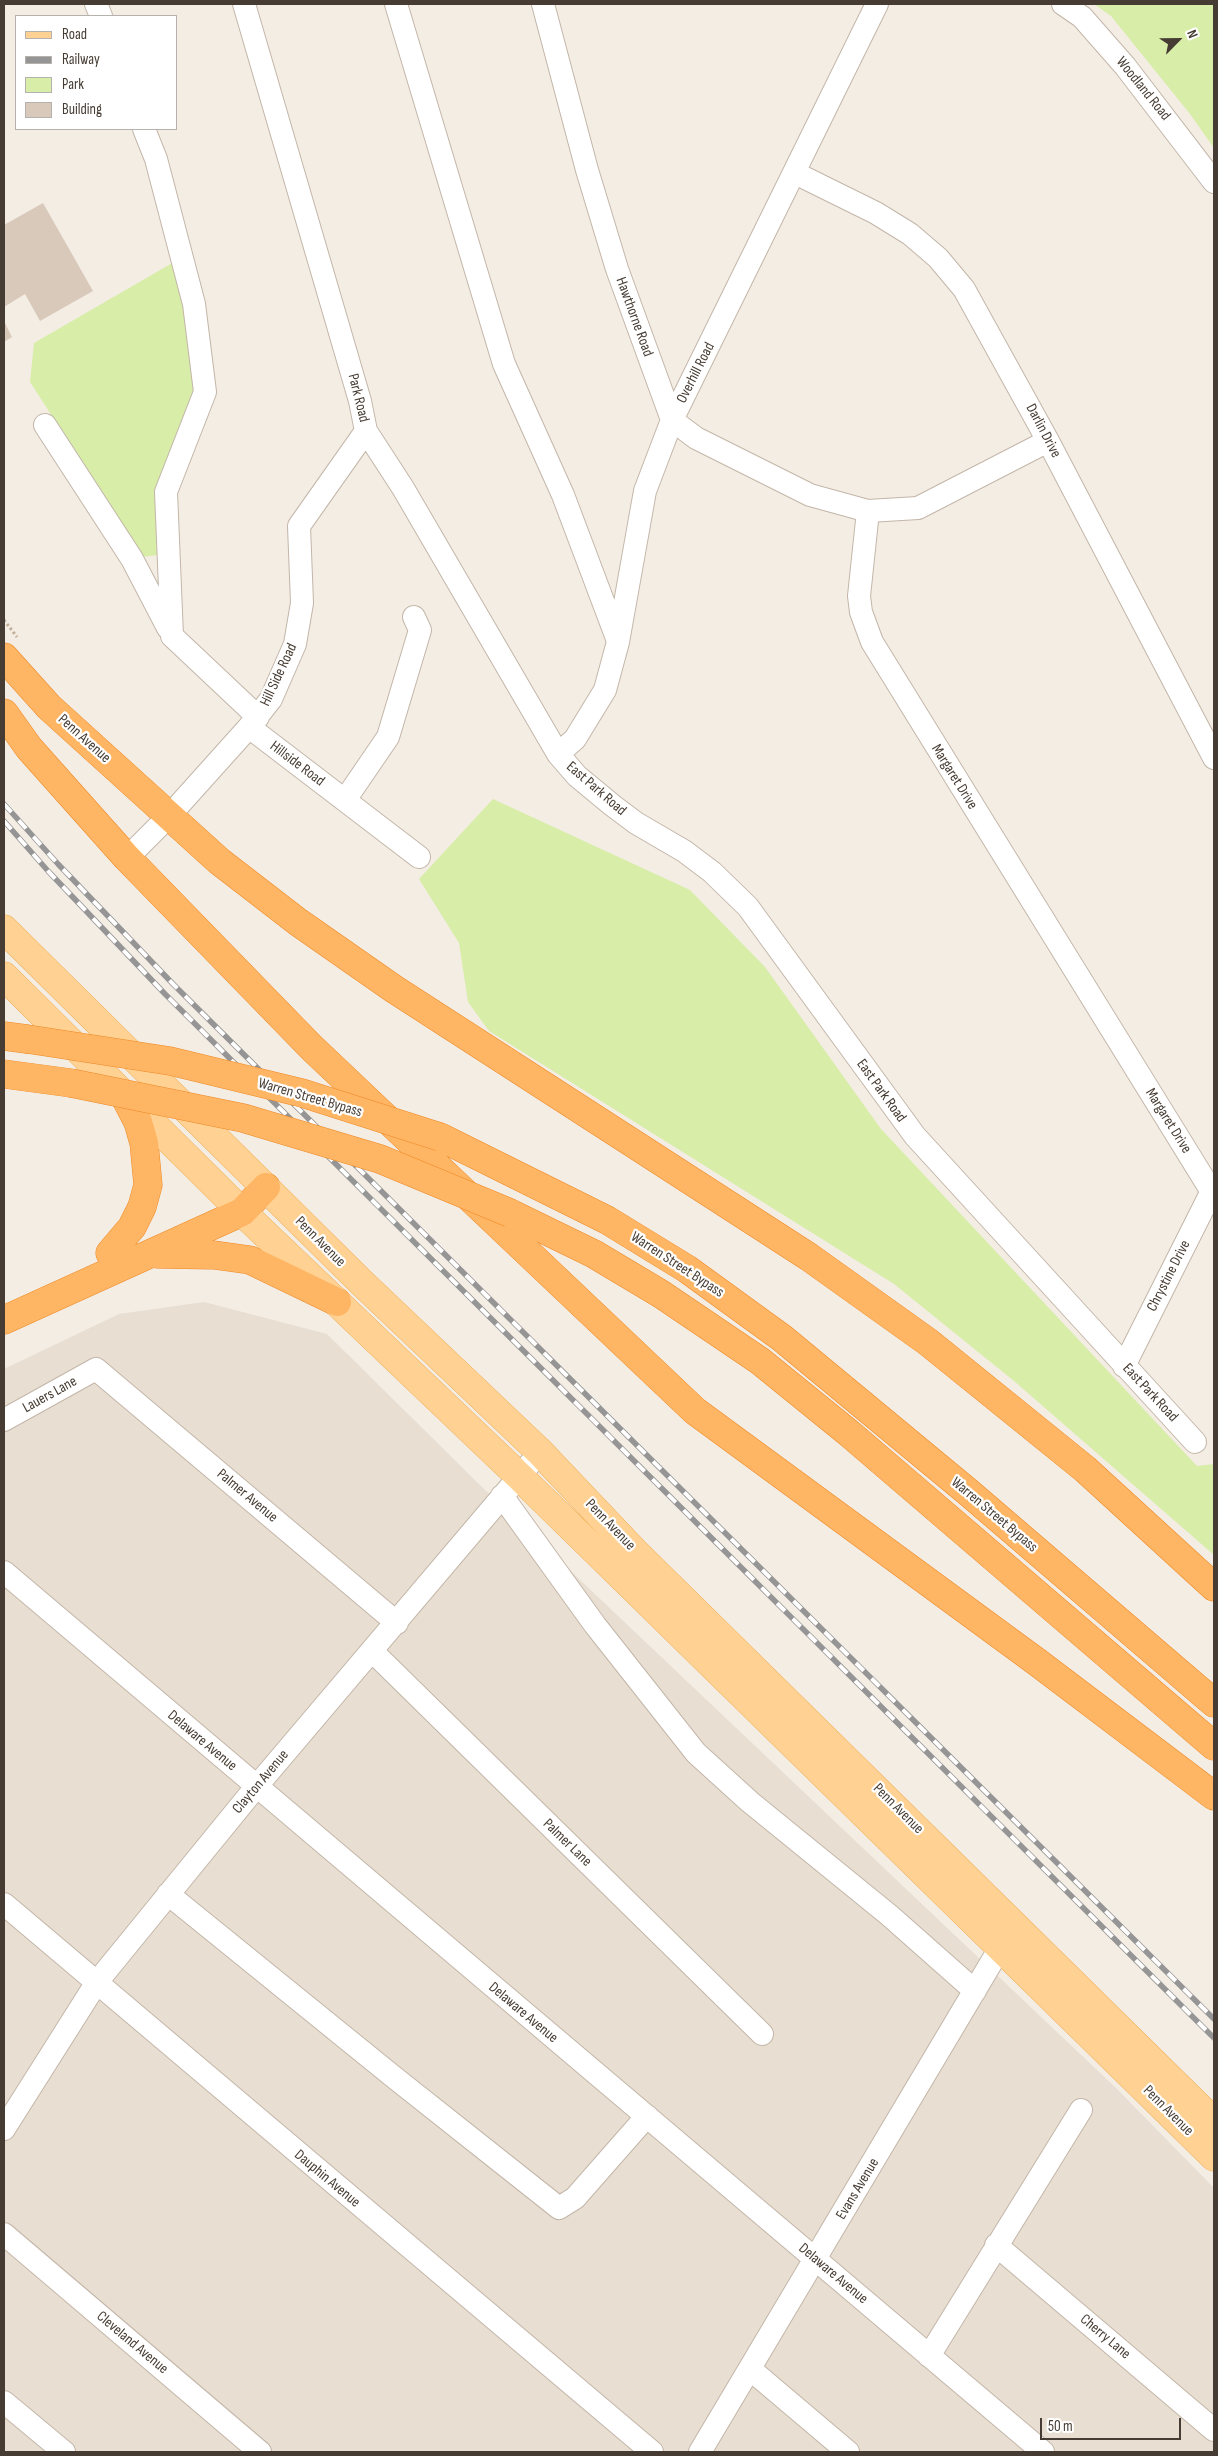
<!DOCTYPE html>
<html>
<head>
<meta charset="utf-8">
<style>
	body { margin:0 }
	#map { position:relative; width:1218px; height:2456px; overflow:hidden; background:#f4ede4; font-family:"Sofia Sans Condensed",sans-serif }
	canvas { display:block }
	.frame { position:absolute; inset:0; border:5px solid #463c33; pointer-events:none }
	.legend { position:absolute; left:15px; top:15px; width:162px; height:115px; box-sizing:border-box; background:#fff; border:1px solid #b5b1ad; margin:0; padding:6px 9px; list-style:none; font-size:15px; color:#463c33 }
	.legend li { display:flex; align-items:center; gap:10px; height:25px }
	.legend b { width:25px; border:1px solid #b5b1ad }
	.north { position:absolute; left:1153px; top:15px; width:50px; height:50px; -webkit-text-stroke:4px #fff; paint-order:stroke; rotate:67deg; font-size:14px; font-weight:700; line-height:20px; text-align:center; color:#463c33 }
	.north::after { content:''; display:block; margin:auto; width:18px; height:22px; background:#463c33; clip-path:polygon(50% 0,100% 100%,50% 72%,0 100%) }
	.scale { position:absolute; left:1040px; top:2418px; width:141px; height:22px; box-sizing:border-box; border:2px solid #463c33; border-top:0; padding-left:6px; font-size:15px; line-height:18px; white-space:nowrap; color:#463c33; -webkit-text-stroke:4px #fff; paint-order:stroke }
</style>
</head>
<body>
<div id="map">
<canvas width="1218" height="2456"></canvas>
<div class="frame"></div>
<ul class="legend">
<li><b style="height:6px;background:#ffd192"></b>Road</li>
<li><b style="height:6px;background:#959595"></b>Railway</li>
<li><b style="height:14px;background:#d7eda8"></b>Park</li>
<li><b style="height:14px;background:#d9c9bb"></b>Building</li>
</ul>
<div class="north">N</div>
<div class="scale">50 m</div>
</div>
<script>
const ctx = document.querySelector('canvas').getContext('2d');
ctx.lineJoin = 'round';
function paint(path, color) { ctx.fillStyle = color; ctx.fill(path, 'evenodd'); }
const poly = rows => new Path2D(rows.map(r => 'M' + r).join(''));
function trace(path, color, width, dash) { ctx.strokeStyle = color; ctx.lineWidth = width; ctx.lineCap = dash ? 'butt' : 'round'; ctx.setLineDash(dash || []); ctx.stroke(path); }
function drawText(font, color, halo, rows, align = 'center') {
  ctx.font = font + ' "Sofia Sans Condensed",sans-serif'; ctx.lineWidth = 4.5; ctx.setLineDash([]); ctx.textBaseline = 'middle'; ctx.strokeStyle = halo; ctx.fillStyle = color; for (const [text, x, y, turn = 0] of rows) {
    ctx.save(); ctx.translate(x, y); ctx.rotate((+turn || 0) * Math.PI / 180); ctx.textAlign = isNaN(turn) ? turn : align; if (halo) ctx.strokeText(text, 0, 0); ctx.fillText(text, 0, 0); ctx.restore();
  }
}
paint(poly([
	[204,1302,327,1334,482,1487,1116,2088,1214,2188,1214,2452,4,2452,4,1369,119,1314]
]), '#e8ded1');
paint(poly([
	[1094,4,1214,4,1214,148,1190,114,1111,16],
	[174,262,184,302,198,383,156,514,157,555,143,557,30,382,34,343],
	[493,799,690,890,765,967,881,1129,1197,1466,1214,1464,1214,1555,1014,1381,894,1284,489,1031,468,1002,459,943,419,879]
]), '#d7eda8');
paint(poly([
	[43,203,93,291,40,321,25,294,4,307,4,225],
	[4,321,12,337,4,342]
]), '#d9c9bb');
const minor = poly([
	[96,4,101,16],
	[244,4,360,401,366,431,403,488,558,754,577,776,612,805,636,823,684,851,712,872,748,907,915,1136,1195,1442],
	[396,4,504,364,563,495,618,641],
	[543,4,587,170,617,269,672,420,696,438,810,495,868,511,918,508,1048,441],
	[1063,4,1082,17,1125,66,1214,182],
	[144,129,156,159,194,304,205,392,166,492,172,636,258,717],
	[795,173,876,213,910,234,938,258,964,289,1048,441,1214,758],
	[45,425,132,559,168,628],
	[868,511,859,596,861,612,872,642,1212,1192],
	[249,727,419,857],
	[558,754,575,739,605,690,618,642,645,491,672,420,877,4],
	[345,800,388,737,420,630,414,617],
	[127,858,170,815,249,727,271,699,295,644,302,603,299,526,366,431],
	[1124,1366,1214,1187],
	[4,1420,96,1369,397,1623],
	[502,1496,595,1625,696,1753,750,1802,889,1915,975,1991],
	[4,1572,1043,2452],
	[372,1651,762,2034],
	[168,1894,395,2078,559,2208,575,2198,647,2116],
	[4,1904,652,2452],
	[4,2129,97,1982,256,1787,540,1452],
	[4,2234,260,2452],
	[996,2245,1214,2430],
	[929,2356,1081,2110],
	[750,2369,848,2452],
	[4,2402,64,2452],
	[700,2452,1000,1948,1010,1936]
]);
const major = poly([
	[4,929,361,1282,540,1452,633,1550,1214,2122],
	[4,976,242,1212,519,1476,1214,2157]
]);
const highway = poly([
	[4,657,49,707,219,861,298,922,394,989,809,1257,928,1342,1085,1469,1214,1587],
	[4,713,29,748,127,858,311,1047,695,1411,1037,1662,1214,1796],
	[4,1036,27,1039],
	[4,1074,71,1083],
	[440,1137,607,1220,687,1269,782,1338,968,1492,1214,1703],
	[510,1213,594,1254,661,1294,760,1361,850,1434,1214,1746],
	[110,1253,132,1227,142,1207,148,1185,144,1143,138,1122,124,1095],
	[157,1254,214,1255,250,1260,337,1302],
	[4,1320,242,1212,266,1187]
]);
trace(minor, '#c3b6a9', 24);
trace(major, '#efad56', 29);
trace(highway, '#ed8825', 29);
trace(poly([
	[4,620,17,637]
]), '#c3ad95', 3, [2.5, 2.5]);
trace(minor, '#fff', 22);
trace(major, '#ffd192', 28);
trace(highway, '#ffb664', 28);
const rail = poly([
	[4,804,58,864,174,985,1214,2019],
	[4,821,48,871,165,994,1214,2038]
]);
trace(rail, '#959595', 5.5);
trace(rail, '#fff', 4, [11]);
const highwayBridge = poly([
	[27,1039,170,1061,302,1093,440,1137],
	[71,1083,243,1118,380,1159,510,1213]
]);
trace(highwayBridge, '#ed8825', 29, []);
trace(highwayBridge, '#ffb664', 28);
drawText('15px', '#463c33', '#fff', [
	["Woodland Road",1143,89,51],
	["Hawthorne Road",634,317,70],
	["Overhill Road",696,373,-63],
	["Park Road",358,398,76],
	["Darlin Drive",1043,431,62],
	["Hill Side Road",279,675,-65],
	["Penn Avenue",84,739,42],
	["Hillside Road",297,764,37],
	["Margaret Drive",954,777,58],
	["East Park Road",596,789,41],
	["East Park Road",881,1091,54],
	["Warren Street Bypass",310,1098,16],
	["Margaret Drive",1168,1121,58],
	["Penn Avenue",320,1242,45],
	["Warren Street Bypass",677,1265,33],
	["Chrystine Drive",1169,1276,-63],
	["East Park Road",1150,1393,47],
	["Lauers Lane",50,1395,-29],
	["Palmer Avenue",247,1496,40],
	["Warren Street Bypass",994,1515,40],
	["Penn Avenue",610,1525,46],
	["Delaware Avenue",202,1741,40],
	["Clayton Avenue",261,1782,-50],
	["Penn Avenue",898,1809,45],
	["Palmer Lane",567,1843,44],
	["Delaware Avenue",523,2013,40],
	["Penn Avenue",1168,2111,45],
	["Dauphin Avenue",327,2179,40],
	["Evans Avenue",858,2189,-59],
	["Delaware Avenue",833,2274,40],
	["Cherry Lane",1105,2337,40],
	["Cleveland Avenue",132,2343,40]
]);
</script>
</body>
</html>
